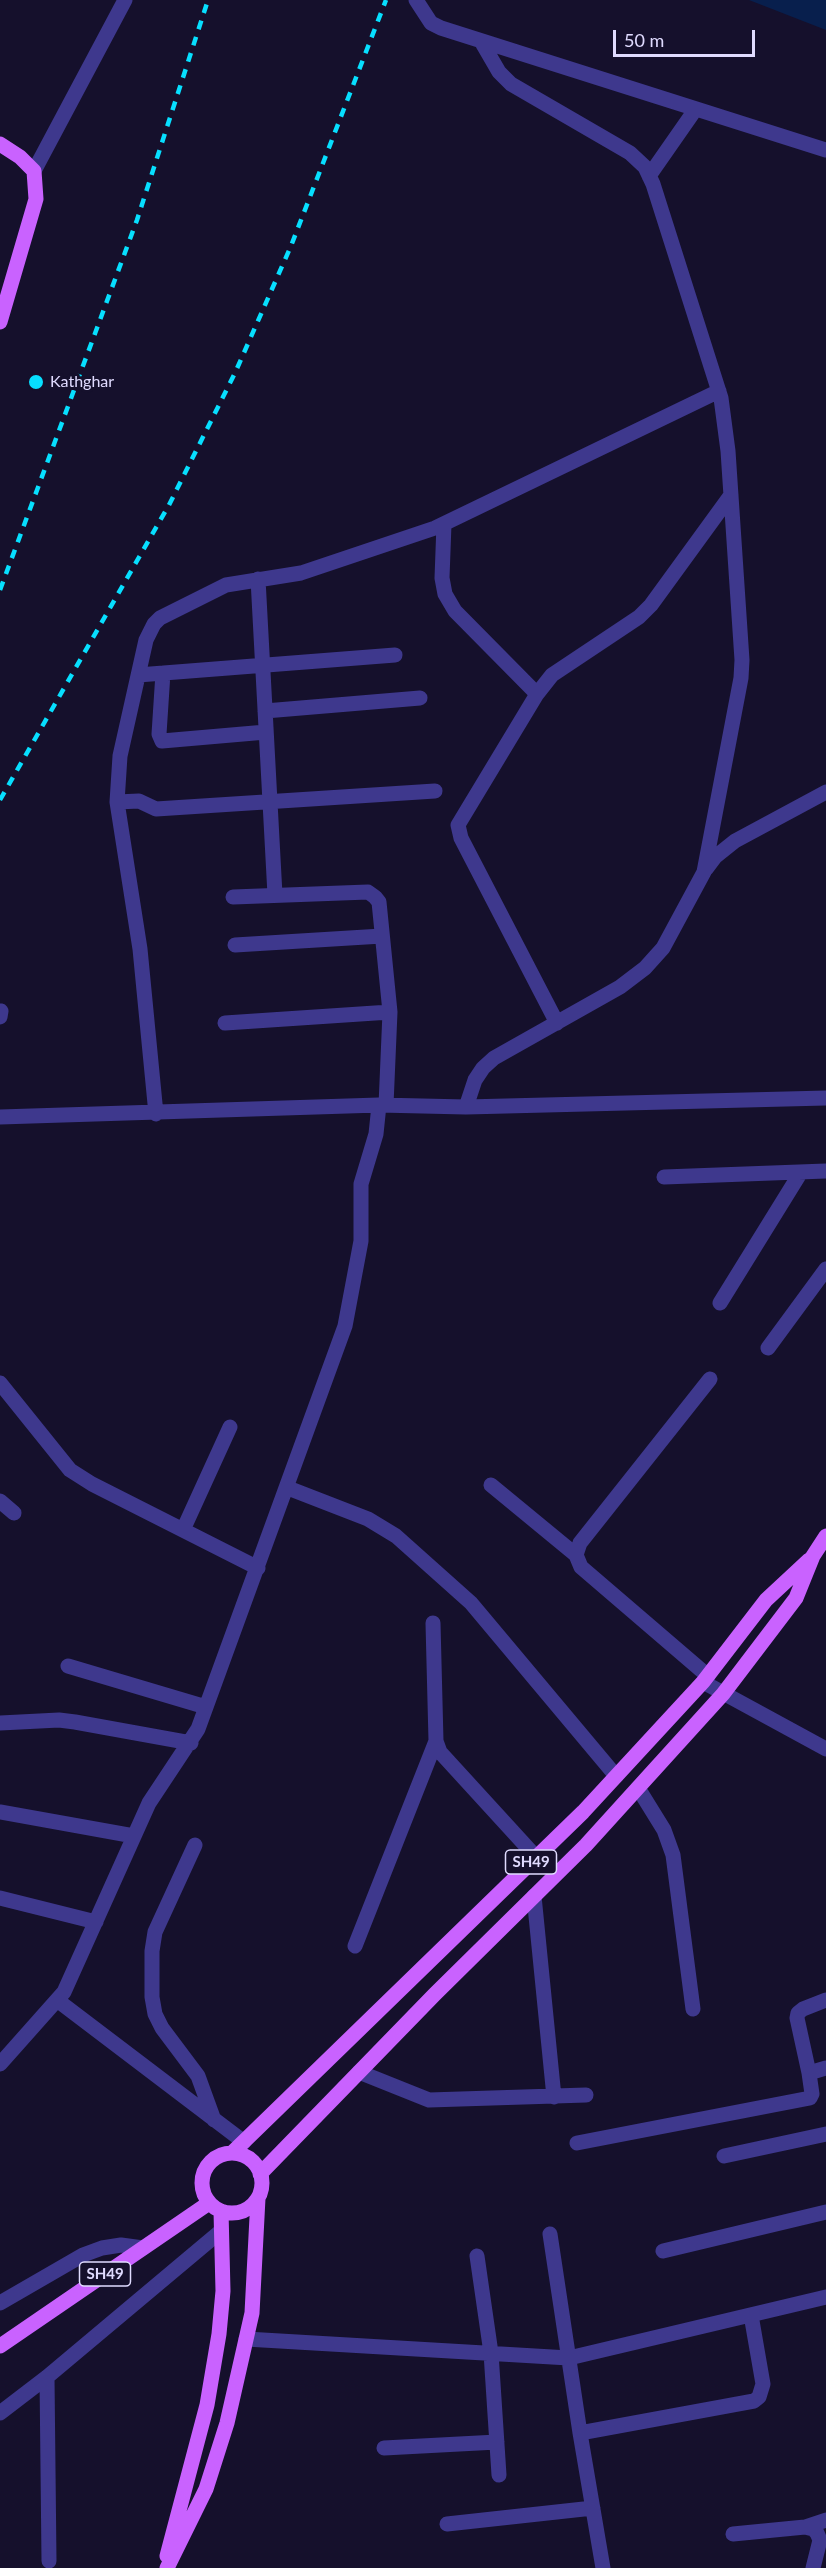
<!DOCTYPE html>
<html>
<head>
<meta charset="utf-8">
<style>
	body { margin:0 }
	#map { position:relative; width:826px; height:2568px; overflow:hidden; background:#15102c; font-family:Lato,sans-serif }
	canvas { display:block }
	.scale { position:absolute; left:613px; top:30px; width:142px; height:27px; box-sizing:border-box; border:3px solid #e0dbff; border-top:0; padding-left:8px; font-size:18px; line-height:21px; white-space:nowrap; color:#e0dbff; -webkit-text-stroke:4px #15102c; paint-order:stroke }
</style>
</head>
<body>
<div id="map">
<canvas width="826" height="2568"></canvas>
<div class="scale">50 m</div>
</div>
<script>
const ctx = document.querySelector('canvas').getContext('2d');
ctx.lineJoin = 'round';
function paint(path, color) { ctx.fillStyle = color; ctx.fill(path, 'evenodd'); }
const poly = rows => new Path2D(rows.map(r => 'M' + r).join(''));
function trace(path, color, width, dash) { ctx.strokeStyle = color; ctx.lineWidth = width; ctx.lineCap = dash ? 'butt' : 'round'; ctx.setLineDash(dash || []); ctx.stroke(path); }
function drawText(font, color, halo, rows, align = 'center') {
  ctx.font = font + ' Lato,sans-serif'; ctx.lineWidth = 6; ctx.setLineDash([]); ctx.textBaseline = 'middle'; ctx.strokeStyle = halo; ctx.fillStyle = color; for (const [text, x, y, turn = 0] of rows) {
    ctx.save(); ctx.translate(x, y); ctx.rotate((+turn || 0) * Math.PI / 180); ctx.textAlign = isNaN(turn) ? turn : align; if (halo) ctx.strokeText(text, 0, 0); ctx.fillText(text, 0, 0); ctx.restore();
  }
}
paint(poly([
	[749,0,826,0,826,30]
]), '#081f4d');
trace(poly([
	[416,0,431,23,441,28,826,150],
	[34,171,125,0],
	[649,176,695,110],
	[444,524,442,578,445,594,455,611,537,694],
	[258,579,275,895],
	[163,673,159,734,162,741,266,732],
	[138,675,395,655],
	[265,711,420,698],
	[117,802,139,801,156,809,435,791],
	[706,869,715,857,735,841,826,792],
	[233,897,368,892,375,897,379,902,390,1012,386,1105],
	[235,945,382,936],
	[0,1017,1,1011],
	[225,1023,390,1012],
	[557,1023,461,838,458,825,537,694,552,675,639,617,651,605,731,495],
	[466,1107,475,1080,483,1068,494,1058,620,987,645,968,663,948,704,872,741,678,742,660,728,451,721,398,653,184,645,167,630,153,511,84,499,72,481,41],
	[156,1114,140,949,117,802,120,756,146,640,154,624,160,618,226,585,301,573,435,528,719,391],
	[0,1117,379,1105,466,1107,826,1098],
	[664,1177,826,1171],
	[720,1303,801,1172],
	[768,1348,826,1269],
	[0,1383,70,1470,92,1484,258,1568],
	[491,1485,576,1555],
	[288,1488,368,1519,396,1536,471,1603,616,1776],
	[0,1501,14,1513],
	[183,1530,230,1427],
	[433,1623,436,1741,440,1752,536,1857],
	[68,1666,206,1707],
	[708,1676,581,1567,576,1555,580,1543,710,1379],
	[703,1682,826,1749],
	[0,1723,59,1720,75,1722,191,1743],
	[638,1788,664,1830,673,1855,693,2009],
	[0,1812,134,1836],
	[195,1845,155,1932,152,1951,152,1997,155,2014,162,2028,198,2076,214,2120],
	[534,1896,554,2097],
	[0,1898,96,1922],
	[355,1946,436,1741],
	[57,2000,244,2142],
	[0,2064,64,1992,149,1803,198,1729,345,1326,361,1241,361,1184,376,1134,379,1105],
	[359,2072,429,2100,586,2095],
	[809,2073,826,2068],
	[577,2143,810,2098,812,2094,809,2073,797,2018,798,2013,803,2009,826,2000],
	[724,2156,826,2134],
	[550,2234,580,2433,603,2568],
	[663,2251,826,2212],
	[477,2256,491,2353,499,2475],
	[0,2303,83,2255,102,2248,121,2245,143,2248],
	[246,2339,569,2358,826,2297],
	[47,2377,49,2561],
	[0,2413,47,2377,221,2231],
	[580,2433,754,2401,759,2397,763,2384,751,2315],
	[384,2448,497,2442],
	[447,2524,593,2508],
	[805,2527,826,2520],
	[733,2534,805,2527,813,2529,817,2533,820,2540,813,2568]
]), '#3e388d', 15);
trace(poly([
	[0,144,20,157,34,171,36,199,0,322],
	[232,2153,583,1812,703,1682,766,1600,809,1560],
	'202 2183a30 30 0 1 1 60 0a30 30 0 1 1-60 0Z',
	[260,2174,435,1994,586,1845,723,1694,796,1598,813,1556,826,1536],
	[0,2346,209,2203],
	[167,2556,207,2405,219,2334,223,2291,221,2211],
	[167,2568,206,2489,227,2423,252,2313,258,2198]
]), '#c962ff', 15);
trace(poly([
	[0,590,137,220,208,0],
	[0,800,169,505,235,373,291,246,386,0]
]), '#07dfff', 4.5, [9, 8]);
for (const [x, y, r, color] of [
	[36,382,8,"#07dfff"]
]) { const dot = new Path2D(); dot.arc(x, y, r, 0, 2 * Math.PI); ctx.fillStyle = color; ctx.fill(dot); trace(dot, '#15102c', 2); }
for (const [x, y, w] of [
	[531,1862,51],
	[105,2274,51]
]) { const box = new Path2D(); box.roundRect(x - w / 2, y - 12, w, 24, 4.5); ctx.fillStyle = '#15102c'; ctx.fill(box); trace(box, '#e0dbff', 1.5); }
drawText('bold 15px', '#e0dbff', null, [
	["SH49",531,1862],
	["SH49",105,2274]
]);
drawText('16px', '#e0dbff', '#15102c', [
	["Kathghar",50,382]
], 'left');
</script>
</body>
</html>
